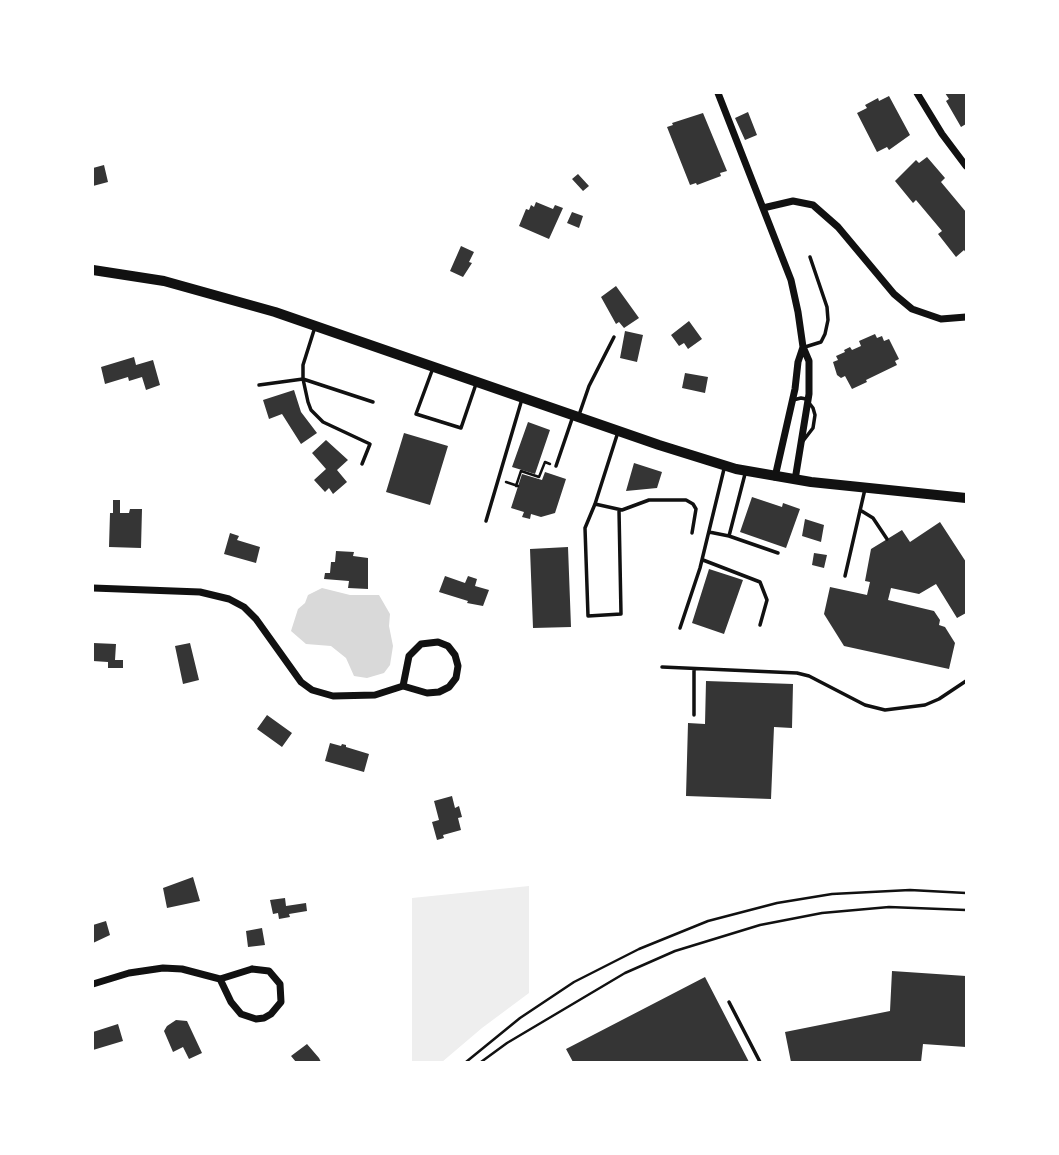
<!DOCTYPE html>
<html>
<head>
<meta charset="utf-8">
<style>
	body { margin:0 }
	#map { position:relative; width:1059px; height:1155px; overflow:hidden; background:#fff; font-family:"Fira Sans Condensed",sans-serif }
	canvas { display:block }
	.frame { position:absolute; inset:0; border:94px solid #fff; pointer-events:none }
</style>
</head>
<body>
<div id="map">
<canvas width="1059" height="1155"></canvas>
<div class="frame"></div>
</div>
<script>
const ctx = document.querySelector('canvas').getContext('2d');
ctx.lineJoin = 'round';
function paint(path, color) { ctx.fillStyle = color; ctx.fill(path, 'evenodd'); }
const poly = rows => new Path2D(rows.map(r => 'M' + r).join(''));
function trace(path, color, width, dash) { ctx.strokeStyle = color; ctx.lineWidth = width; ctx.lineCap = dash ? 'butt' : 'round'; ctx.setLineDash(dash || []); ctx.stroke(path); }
paint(poly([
	[529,886,529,993,482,1028,442,1062,412,1062,412,898]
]), '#eee');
paint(poly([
	[322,588,350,595,379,595,390,614,389,626,393,646,390,665,384,673,367,678,354,676,346,658,331,646,306,644,291,631,298,609,305,603,308,595]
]), '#d9d9d9');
paint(poly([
	[945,93,966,93,966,124,961,127,946,101,949,99],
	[889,96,910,135,889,150,887,147,877,152,857,113,867,108,865,105,878,98,879,101],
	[748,112,757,135,745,140,735,118],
	[703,113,727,171,720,173,721,176,697,185,696,183,690,185,667,127,673,125,672,123],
	[927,157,945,178,941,182,966,212,966,253,964,250,956,257,938,234,942,231,916,200,913,203,895,181,916,160,919,163],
	[104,165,108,182,93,186,93,168],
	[578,174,589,186,583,191,572,179],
	[536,202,553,209,555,205,563,208,549,239,519,226,526,209,529,210,531,205,534,207],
	[572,212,583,216,579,228,567,223],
	[461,246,474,252,469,262,472,263,463,277,450,271],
	[616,286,639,318,624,328,619,322,616,324,601,297],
	[689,321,702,339,688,349,684,343,679,346,671,335],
	[625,331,643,335,637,362,620,358],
	[875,334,877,338,882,336,884,341,889,339,899,359,895,361,897,365,866,380,867,382,852,389,845,376,841,378,837,375,833,362,838,360,836,356,845,352,844,350,850,347,852,350,861,346,859,341],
	[134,357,136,365,153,360,160,385,146,390,142,377,129,381,128,377,105,384,101,367],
	[685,373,708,377,705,393,682,388],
	[294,390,301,412,317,433,301,444,282,414,269,419,263,400],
	[528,422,550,430,535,474,512,467],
	[404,433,448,446,430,505,386,492],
	[326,440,348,460,337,470,347,482,333,494,329,488,325,492,314,480,326,469,312,453],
	[634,463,662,472,657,488,626,491],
	[545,472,566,479,555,513,541,517,531,514,530,519,522,517,524,512,511,508,522,474,542,480],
	[752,497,782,507,783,503,800,509,786,548,740,532],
	[113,500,120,500,120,513,129,513,130,509,142,509,141,548,109,547,110,513,113,513],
	[805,519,824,525,821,542,802,536],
	[940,522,966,562,966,613,957,618,936,584,919,594,891,588,888,600,934,611,940,620,939,625,945,627,955,643,949,669,844,646,824,614,830,587,867,595,870,582,865,581,871,549,902,530,910,542],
	[230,533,239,536,237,540,260,547,256,563,224,554],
	[568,547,571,627,533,628,530,549],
	[336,551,354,552,353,556,368,558,368,589,348,588,349,581,324,579,325,573,330,573,331,562,335,562],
	[814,553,827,555,824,568,812,565],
	[709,569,743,580,724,634,692,623],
	[445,576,465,583,468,576,477,579,475,586,489,590,483,606,467,603,468,601,439,592],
	[93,643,116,644,115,660,123,660,123,668,108,668,108,662,93,661],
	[190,643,199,680,183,684,175,646],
	[706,681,793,684,792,728,774,727,771,799,686,796,688,723,705,724],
	[267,715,292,733,282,747,257,729],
	[330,743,341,746,342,744,346,745,346,747,369,754,364,772,325,761],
	[452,796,455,808,459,806,462,817,458,818,461,830,443,835,444,838,437,840,432,822,439,820,434,801],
	[193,877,200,901,167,908,163,888],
	[285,898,286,906,306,903,307,911,289,914,290,917,279,919,278,913,273,914,270,900],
	[106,921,110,935,93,943,93,925],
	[262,928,265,945,248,947,246,931],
	[892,971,966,976,966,1047,923,1044,921,1062,791,1062,785,1032,890,1011],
	[705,977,749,1062,573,1062,566,1049],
	[176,1020,187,1021,202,1053,189,1059,183,1047,173,1052,164,1031,167,1026],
	[118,1024,123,1041,93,1050,93,1032],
	[307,1044,319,1058,321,1062,296,1062,291,1056]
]), '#353535');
trace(poly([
	[506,482,518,486],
	[516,486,521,471,539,477,545,462,550,464],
	[466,1062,520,1018,574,982,639,949,708,921,777,903,832,894,910,890,966,893],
	[481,1062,507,1043,625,973,675,951,760,925,822,913,889,907,966,910]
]), '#111', 2.5);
trace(poly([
	[315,327,303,365,303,379,308,402,311,410,323,422,370,444,362,464],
	[805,347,821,342,825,334,828,320,827,307,810,257],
	[433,368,416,414,461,428,476,384],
	[259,385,303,379,373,402],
	[793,400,801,398,806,399,813,408,815,415,813,428,803,441],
	[579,415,589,386,614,337],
	[618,432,595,504,585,528,588,616,621,614,619,510],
	[556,466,572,419],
	[595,504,622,510,649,500,686,500,693,504,696,509,692,533],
	[860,510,873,518,887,539],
	[486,521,522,399],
	[709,532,729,536,778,553],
	[729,536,745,474],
	[703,560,760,582,767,600,760,625],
	[845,576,865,489],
	[680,628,700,568,724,469],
	[662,667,797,673,809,676,865,705,885,710,925,705,939,699,966,681],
	[694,669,694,715],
	[729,1002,760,1062]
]), '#111', 3.5);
trace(poly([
	[718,93,791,280,798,312,803,347,809,361,809,394,795,480],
	[917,93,942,134,966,166],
	[763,208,793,201,813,205,838,227,894,294,912,309,941,319,966,317],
	[775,477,795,389,798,362,803,347],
	[93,588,200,592,229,599,244,607,256,619,301,682,312,690,333,696,375,695,403,686,427,693,439,692,449,687,456,678,458,666,455,655,448,646,438,642,421,644,409,656,403,686],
	[252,969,269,971,280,984,281,1002,271,1014,264,1018,256,1019,241,1014,231,1002,220,979,252,969],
	[93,984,129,973,163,968,182,969,220,979]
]), '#111', 7);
trace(poly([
	[93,270,164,281,275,312,659,445,736,469,811,482,966,498]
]), '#111', 10);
</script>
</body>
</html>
